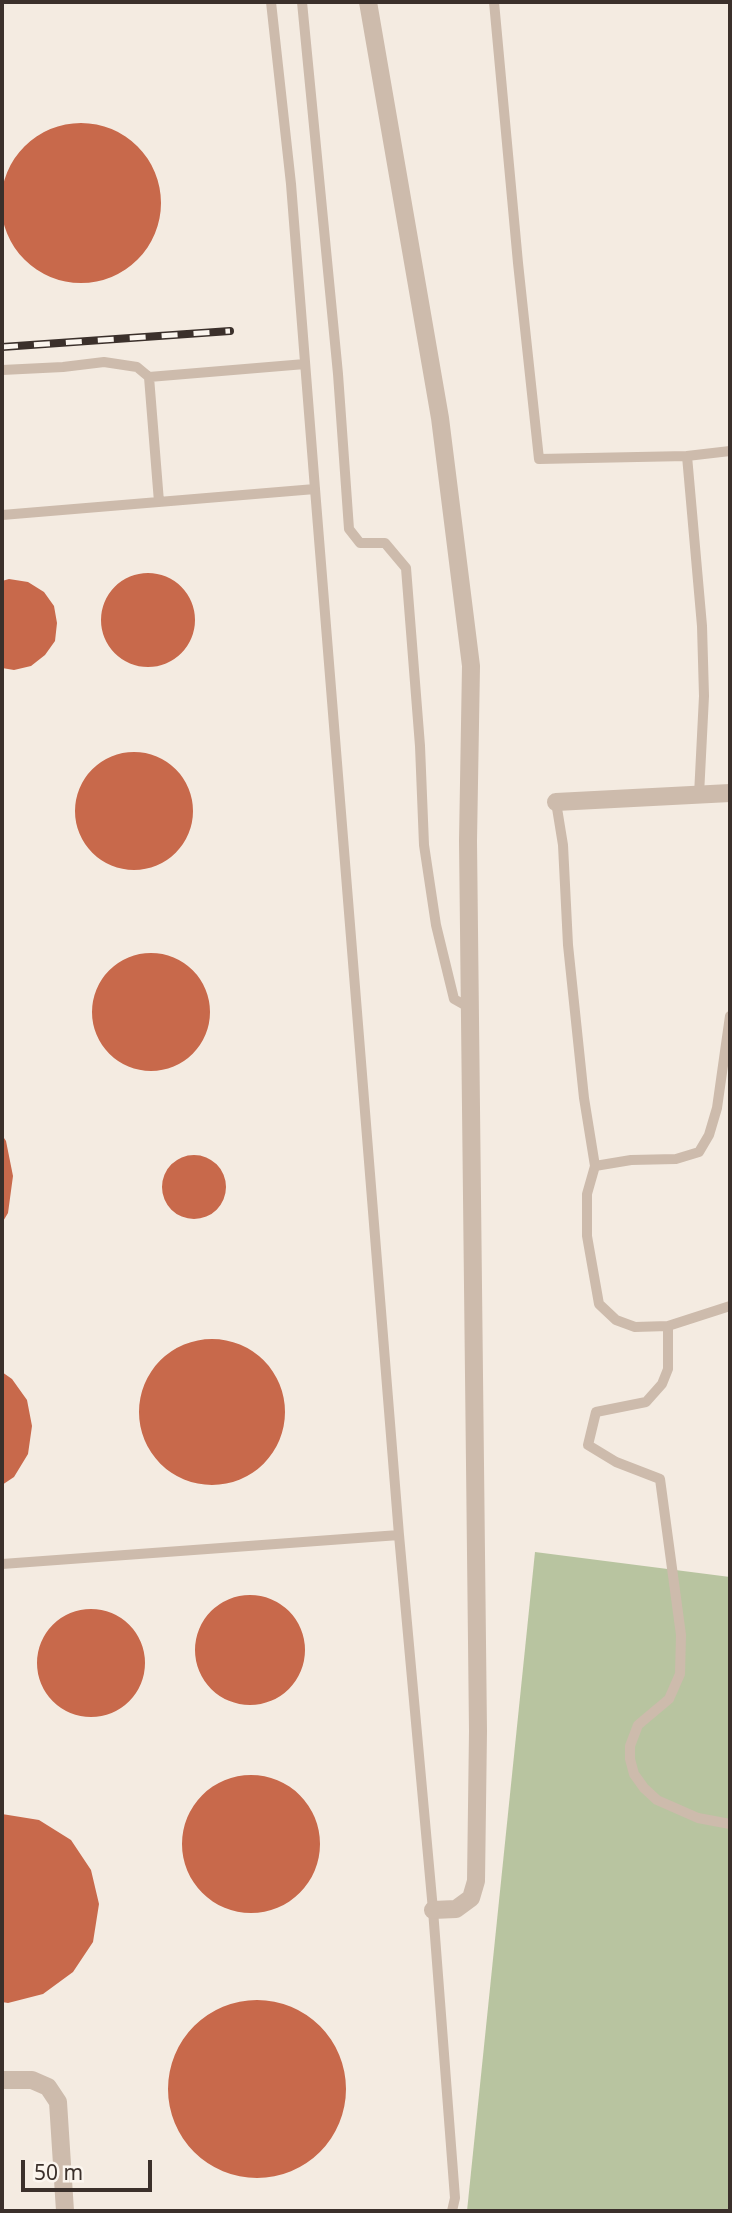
<!DOCTYPE html>
<html>
<head>
<meta charset="utf-8">
<style>
	body { margin:0 }
	#map { position:relative; width:732px; height:2213px; overflow:hidden; background:#f4ebe1; font-family:"Noto Sans",sans-serif }
	canvas { display:block }
	.frame { position:absolute; inset:0; border:4px solid #3b302b; pointer-events:none }
	.scale { position:absolute; left:21px; top:2160px; width:131px; height:32px; box-sizing:border-box; border:4px solid #3b302b; border-top:0; padding-left:9px; font-size:21px; line-height:24px; white-space:nowrap; color:#3b302b; -webkit-text-stroke:5px #fbf5ee; paint-order:stroke }
</style>
</head>
<body>
<div id="map">
<canvas width="732" height="2213"></canvas>
<div class="frame"></div>
<div class="scale">50 m</div>
</div>
<script>
const ctx = document.querySelector('canvas').getContext('2d');
ctx.lineJoin = 'round';
function paint(path, color) { ctx.fillStyle = color; ctx.fill(path, 'evenodd'); }
const poly = rows => new Path2D(rows.map(r => 'M' + r).join(''));
function trace(path, color, width, dash) { ctx.strokeStyle = color; ctx.lineWidth = width; ctx.lineCap = dash ? 'butt' : 'round'; ctx.setLineDash(dash || []); ctx.stroke(path); }
paint(poly([
	[535,1552,730,1577,730,2211,467,2211]
]), '#b8c4a0');
paint(poly([
	'1 203a80 80 0 1 1 160 0a80 80 0 1 1-160 0Z',
	'101 620a47 47 0 1 1 94 0a47 47 0 1 1-94 0Z',
	[9,579,28,582,44,592,54,606,57,623,55,641,45,655,31,666,14,670,2,668,2,581],
	'75 811a59 59 0 1 1 118 0a59 59 0 1 1-118 0Z',
	'92 1012a59 59 0 1 1 118 0a59 59 0 1 1-118 0Z',
	[2,1135,6,1141,13,1176,8,1213,2,1223],
	'162 1187a32 32 0 1 1 64 0a32 32 0 1 1-64 0Z',
	'139 1412a73 73 0 1 1 146 0a73 73 0 1 1-146 0Z',
	[2,1372,12,1379,27,1400,32,1426,28,1454,14,1477,2,1485],
	'195 1650a55 55 0 1 1 110 0a55 55 0 1 1-110 0Z',
	'37 1663a54 54 0 1 1 108 0a54 54 0 1 1-108 0Z',
	'182 1844a69 69 0 1 1 138 0a69 69 0 1 1-138 0Z',
	[2,1814,39,1820,71,1840,91,1870,99,1904,93,1942,73,1972,43,1994,8,2003,2,2002],
	'168 2089a89 89 0 1 1 178 0a89 89 0 1 1-178 0Z'
]), '#c8694b');
trace(poly([
	[271,2,291,184,315,489],
	[302,2,338,374,349,529,360,543,385,543,406,568,420,746,424,845,436,925,454,999,470,1008],
	[494,2,518,263,539,459,687,456],
	[2,370,63,367,104,362,137,367,149,377,159,502],
	[149,377,305,364],
	[2,515,315,489,399,1535,433,1910,455,2198,452,2211],
	[699,795,704,696,702,626,687,456,730,451],
	[556,802,563,845,568,945,584,1098,595,1166,587,1194,587,1236,599,1304,616,1320,635,1327,668,1326,668,1369,662,1384,646,1402,596,1412,588,1445,616,1462,660,1479,681,1635,680,1674,669,1699,638,1725,630,1746,630,1759,634,1774,644,1788,657,1800,698,1818,730,1824],
	[595,1166,631,1160,676,1159,699,1152,709,1135,717,1108,730,1016],
	[668,1326,730,1306],
	[2,1564,399,1535]
]), '#cdbbac', 10);
trace(poly([
	[368,2,440,418,471,666,468,841,478,1731,476,1881,471,1898,456,1909,433,1910],
	[556,802,730,793],
	[2,2080,32,2080,48,2087,58,2102,65,2211]
]), '#cdbbac', 18);
const rail = poly([
	[2,347,230,331]
]);
trace(rail, '#3b302b', 8);
trace(rail, '#fbf5ee', 5, [16]);
</script>
</body>
</html>
